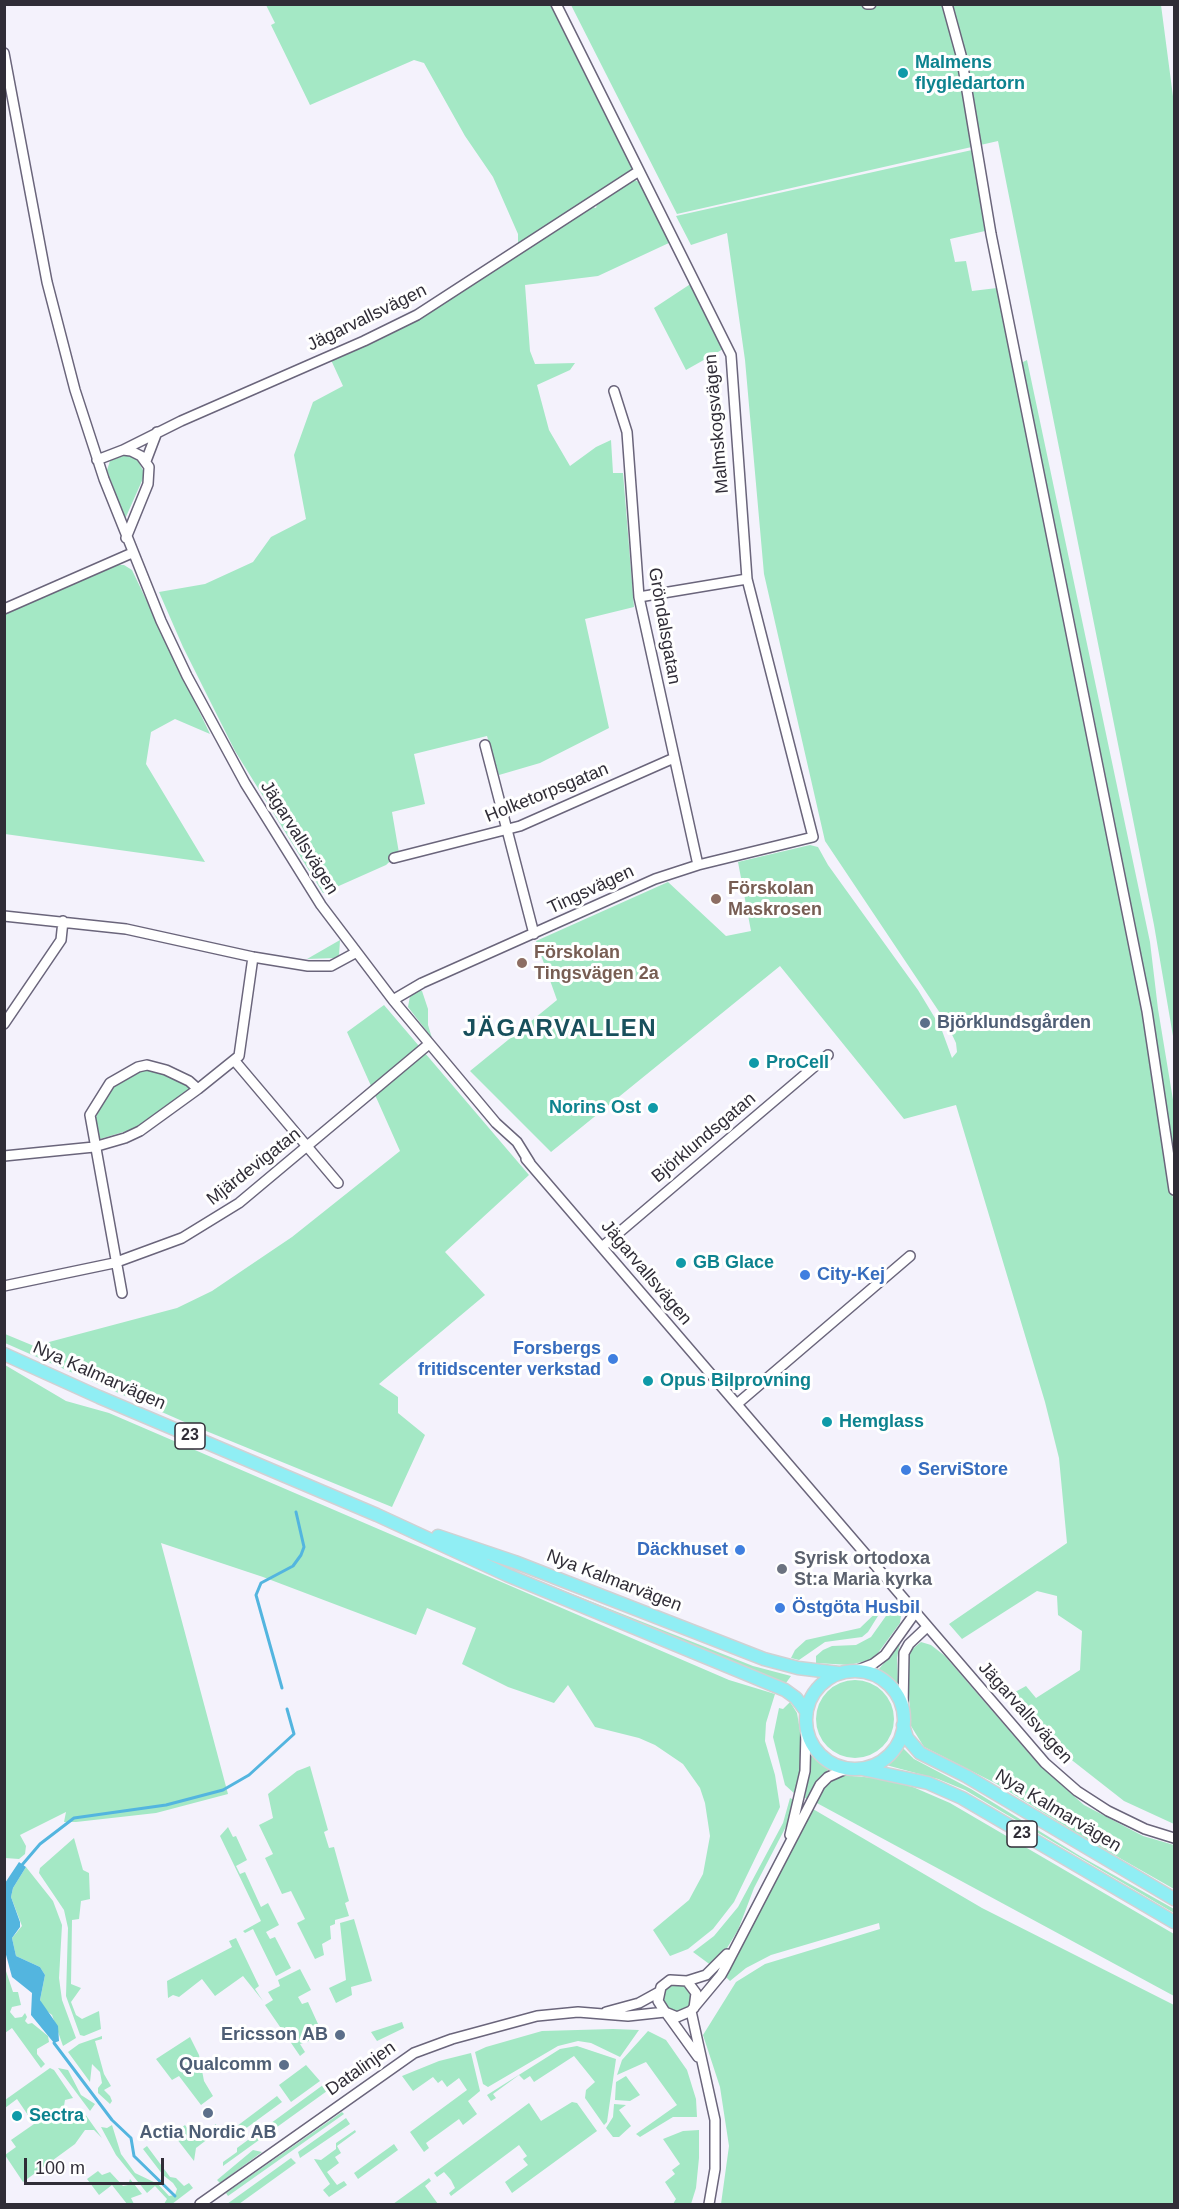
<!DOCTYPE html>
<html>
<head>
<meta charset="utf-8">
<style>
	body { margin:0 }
	#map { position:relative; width:1179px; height:2209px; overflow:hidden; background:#f4f2fc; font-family:Arial,sans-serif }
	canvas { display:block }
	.frame { position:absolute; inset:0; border:6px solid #302d37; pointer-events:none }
	.scale { position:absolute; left:24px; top:2158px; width:140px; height:27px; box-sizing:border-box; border:3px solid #302d37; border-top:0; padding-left:8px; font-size:18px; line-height:21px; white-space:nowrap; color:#302d37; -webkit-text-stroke:4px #fff; paint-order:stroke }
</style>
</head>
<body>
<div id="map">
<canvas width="1179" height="2209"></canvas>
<div class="frame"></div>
<div class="scale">100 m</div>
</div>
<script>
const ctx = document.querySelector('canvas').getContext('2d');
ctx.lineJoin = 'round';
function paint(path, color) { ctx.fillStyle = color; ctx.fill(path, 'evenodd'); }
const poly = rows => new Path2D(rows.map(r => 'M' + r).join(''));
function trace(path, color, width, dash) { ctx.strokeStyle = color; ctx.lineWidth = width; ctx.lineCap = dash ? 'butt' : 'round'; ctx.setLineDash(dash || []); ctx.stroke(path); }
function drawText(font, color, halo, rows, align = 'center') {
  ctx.font = font + ' Arial,sans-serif'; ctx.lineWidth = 6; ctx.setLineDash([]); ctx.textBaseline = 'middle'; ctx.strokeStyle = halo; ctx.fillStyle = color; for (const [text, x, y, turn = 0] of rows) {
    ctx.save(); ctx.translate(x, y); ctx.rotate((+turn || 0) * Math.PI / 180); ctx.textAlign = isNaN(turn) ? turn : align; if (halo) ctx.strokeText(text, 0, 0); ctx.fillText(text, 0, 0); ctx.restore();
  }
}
paint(poly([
	[266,5,553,5,635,170,513,250,518,243,518,234,493,177,465,136,424,63,414,60,310,105,271,25,275,23],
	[571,5,1161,5,1174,104,1174,1042,1154,925,998,141,677,214],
	[972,150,985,231,950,239,955,262,966,261,972,291,997,288,1142,1007,1174,1205,1174,1824,1124,1801,1050,1743,1006,1697,1026,1686,1036,1698,1080,1670,1082,1631,1058,1615,1057,1596,1037,1591,962,1639,949,1624,1067,1543,1059,1458,1045,1402,956,1105,904,1119,780,966,551,1152,470,1071,557,1000,536,941,668,882,726,936,751,931,738,862,810,845,818,847,828,865,918,990,941,1028,952,1058,957,1052,956,1043,946,1022,825,841,764,574,745,360,727,233,691,245,676,216],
	[632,179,642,183,671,242,598,276,525,285,530,351,535,364,575,363,570,370,537,385,549,430,570,466,596,447,611,440,613,473,623,473,634,607,585,619,609,728,540,763,499,775,487,736,414,754,425,804,392,812,399,853,386,865,323,893,235,751,183,647,159,592,205,584,253,562,271,537,306,519,294,455,313,402,343,386,331,360,420,318,590,206,596,208,598,201],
	[692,283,725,348,686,370,654,308],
	[1027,360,1150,942,1158,1009,1174,1106,1174,1162,1151,1010,1087,683,1021,363],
	[125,455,137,459,145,474,125,519,107,470,110,461],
	[114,565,124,565,132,570,210,734,175,719,151,732,146,764,205,862,5,834,4,615],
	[340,940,339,955,335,958,307,959],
	[418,991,422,991,428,1009,428,1025,432,1038,408,1007,410,996],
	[384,1005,529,1175,445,1252,485,1295,379,1384,398,1397,398,1413,425,1435,392,1507,189,1424,5,1343,5,1334,34,1346,177,1308,212,1291,292,1237,400,1151,347,1032],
	[144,1070,155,1070,186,1083,191,1088,140,1127,100,1139,94,1121,110,1089],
	[5,1365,66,1401,109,1413,729,1680,775,1694,766,1723,765,1741,775,1775,780,1807,734,1902,713,1929,688,1949,670,1956,653,1930,689,1900,703,1874,710,1836,705,1803,700,1788,683,1764,655,1745,639,1738,595,1727,568,1685,554,1703,508,1687,462,1664,476,1628,427,1608,416,1635,263,1577,161,1543,228,1794,156,1813,76,1822,64,1822,66,1812,20,1835,26,1846,25,1854,19,1859,5,1858],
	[537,1580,753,1666,791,1676,786,1683,752,1671],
	[898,1599,902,1609,900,1623,878,1653,869,1660,850,1665,816,1663,816,1656,823,1650,832,1646,856,1645,871,1637],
	[886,1603,868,1632,862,1637,825,1642,799,1660,791,1658,795,1650,806,1640,860,1628],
	[921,1642,931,1645,945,1656,1039,1765,1084,1805,1143,1836,1174,1845,1174,1889,1088,1840,995,1783,924,1747,911,1726,908,1676,910,1651],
	[900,1644,897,1658,898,1683,897,1683,878,1670],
	'816 1719a39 39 0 1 1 78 0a39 39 0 1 1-78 0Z',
	[790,1702,797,1713,801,1736,801,1761,798,1793,795,1794,785,1785,773,1737,779,1708,783,1709],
	[902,1747,914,1759,971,1789,1080,1856,1174,1909,1174,1913,965,1790,938,1779,886,1765],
	[810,1754,829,1769,817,1780,808,1799,805,1798],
	[310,1766,328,1830,324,1832,329,1848,334,1847,349,1901,345,1903,349,1916,335,1920,335,1924,330,1926,331,1939,322,1944,324,1955,315,1959,297,1923,305,1919,291,1891,282,1894,265,1858,273,1854,259,1825,273,1818,268,1794,297,1771],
	[840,1775,876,1778,913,1787,950,1803,1174,1934,1174,1996,815,1802,827,1782],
	[790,1798,796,1801,792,1815,754,1888,738,1930,724,1953,712,1966,693,1952,714,1936,738,1907,783,1823],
	[813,1809,982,1908,1174,2005,1174,2204,721,2204,729,2146,720,2087,703,2035,736,1982,765,1964,880,1929,879,1923,771,1955,746,1968,730,1981,725,1976],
	[228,1827,233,1837,236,1836,247,1860,236,1866,240,1874,245,1872,261,1907,268,1903,279,1925,266,1932,270,1939,275,1937,291,1968,276,1976,253,1929,245,1933,243,1931,261,1921,220,1836],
	[74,1838,83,1870,89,1873,90,1899,81,1901,79,1919,72,1920,71,1984,81,1988,71,2002,76,2015,82,2019,99,2011,101,2029,84,2036,80,2035,66,1996,68,1928,64,1910,39,1873,40,1868],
	[26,1867,53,1901,62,1925,59,1978,62,2000,76,2038,63,2046,52,2015,44,2009,40,2000,45,1975,40,1967,16,1956,12,1938,22,1926,11,1897,13,1888],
	[354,1919,372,1981,351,1987,352,1995,336,2003,329,1988,346,1980,340,1923],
	[236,1938,259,1986,255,1989,263,2001,243,1976,215,1996,202,1979,179,1997,173,1995,168,1998,167,1981,232,1947,229,1941],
	[4,1965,13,1992,18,1992,21,2005,12,2007,10,2012,15,2018,22,2017,25,2013,27,2017,25,2021,28,2024,32,2023,48,2036,49,2042,37,2049,37,2054,45,2064,41,2068,12,2028,5,2033],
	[300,1969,311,1990,298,1997,302,2004,308,2002,318,2024,304,2031,309,2041,300,2044,305,2052,300,2056,265,2005,273,2000,268,1992,280,1986,278,1980],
	'663 1998a14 14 0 1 1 28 0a14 14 0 1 1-28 0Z',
	[402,2022,404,2028,377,2041,371,2032],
	[613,2029,639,2030,620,2057,591,2043,578,2041,558,2046,488,2087,483,2084,475,2052,486,2047,542,2031],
	[648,2031,666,2040,687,2070,696,2099,697,2117,673,2117,640,2137,636,2134,677,2105,646,2062,617,2075,622,2060],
	[102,2036,102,2039,95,2041,104,2074,111,2086,104,2090,110,2096,112,2101,110,2104,98,2093,98,2088,102,2083,100,2072,92,2064,90,2082,68,2052,79,2044],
	[190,2037,199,2055,204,2081,213,2096,201,2105,179,2076,172,2080,156,2059],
	[577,2046,616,2059,607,2122,604,2125,585,2098,586,2090,595,2082,574,2056,534,2082,530,2076,524,2080,519,2075,493,2094,496,2098,491,2101,487,2095,560,2049],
	[471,2053,480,2091,468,2101,477,2114,463,2125,459,2119,426,2143,429,2148,424,2152,410,2132,467,2090,459,2078,447,2087,442,2080,438,2083,433,2077,413,2091,402,2076,439,2061],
	[306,2065,320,2081,291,2102,279,2085],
	[50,2068,54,2070,73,2098,65,2100,64,2106,76,2118,85,2114,102,2138,94,2130,85,2130,75,2144,23,2182,5,2155,16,2147,11,2140,34,2124,17,2099,5,2108,5,2100],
	[58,2068,68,2070,81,2095,95,2104,90,2111],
	[626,2076,640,2095,630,2101,615,2100,616,2082],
	[323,2085,327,2091,223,2166,223,2162,237,2152,237,2148],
	[277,2096,282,2102,230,2140,227,2139,228,2136,235,2133,233,2129],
	[572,2102,577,2103,597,2131,512,2193,505,2182,528,2165,523,2159,527,2156,519,2145,451,2196,449,2193,455,2188,451,2180,444,2172,437,2177,434,2173,529,2103,541,2121],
	[614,2104,626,2105,619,2110,631,2126,619,2137,613,2137,606,2128,613,2117],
	[342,2112,344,2114,228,2196,226,2193],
	[346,2118,350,2124,300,2158,298,2152],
	[216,2124,217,2132,196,2148,194,2161,173,2134,185,2125,195,2139],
	[112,2125,121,2154,135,2173,158,2184,169,2196,175,2195,177,2189,173,2183,163,2175,143,2149,147,2146,170,2177,176,2178,184,2186,189,2183,193,2188,172,2204,164,2204,167,2199,155,2186,147,2193,116,2155,101,2127,107,2128],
	[355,2130,356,2132,337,2146,341,2153,335,2157,339,2163,327,2172,337,2185,344,2181,347,2185,329,2197,323,2190,330,2184,314,2159,321,2160,336,2149,336,2143],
	[699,2130,699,2158,696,2188,691,2204,673,2204,676,2199,665,2182,675,2174,672,2170,680,2164,663,2139,683,2131],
	[394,2144,398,2150,358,2179,354,2173],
	[253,2150,262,2152,220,2183,217,2180],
	[291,2158,296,2163,239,2204,227,2204],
	[98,2171,102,2175,110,2172,123,2186,128,2185,130,2179,142,2194,131,2198,134,2204,127,2204,112,2185,99,2195,87,2179],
	[429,2178,431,2181,425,2186,438,2204,393,2204]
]), '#a4e8c5');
paint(poly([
	[19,1862,26,1867,13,1888,11,1897,20,1922,20,1927,12,1938,16,1956,40,1967,45,1975,40,2000,58,2026,59,2041,54,2043,31,2015,32,1993,12,1977,5,1951,5,1883]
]), '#53b5df');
trace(poly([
	[282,1688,256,1595,261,1583,293,1566,301,1555,304,1547,296,1512],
	[22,1865,40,1844,74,1818,166,1805,223,1790,249,1775,294,1734,287,1709],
	[54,2043,112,2120,131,2138,134,2156,175,2196]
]), '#53b5df', 3);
const minor = poly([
	[867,4,871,4],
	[947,4,961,55,991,234,1147,1011,1174,1190],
	[4,53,47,282,75,390,104,479,161,621,187,676,245,783,321,905,393,1000,496,1123,517,1142,530,1163],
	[614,391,627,432,639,597,698,865],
	[123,450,181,421,364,341,417,315,639,171],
	[97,460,123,450,131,451,141,456,149,467,148,484,126,538],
	[146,461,157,432],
	[639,597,747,579],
	[4,609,132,553],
	[485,745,534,934],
	[394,858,520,826,674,758],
	[4,916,126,929,253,957,308,966,331,966,355,953],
	[393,1000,422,983,655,879,698,865,813,837,747,579,731,355,556,4],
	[4,1024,61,940,63,921],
	[234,1060,338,1183],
	[4,1156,94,1147,125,1138,140,1131,198,1089,239,1056,253,957],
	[526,1159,1045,1763,1077,1791,1108,1811,1145,1829,1174,1838],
	[602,1247,828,1055],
	[4,1286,114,1263,182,1238,239,1203,429,1044],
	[122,1293,90,1115,110,1083,138,1067,147,1065,166,1070,189,1081,198,1089],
	[737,1404,910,1256],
	[855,1671,873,1664,885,1655,915,1613],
	[903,1709,904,1653,909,1644,927,1627],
	[790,1835,805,1771,806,1731],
	[687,1981,706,1975,727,1954],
	[694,2008,696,1993,687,1981,670,1980,661,1987,658,2001,665,2012,677,2017,691,2011,721,1975,726,1966,820,1785,828,1777,846,1769],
	[691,2011,715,2120,715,2169,709,2204],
	[606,2012,639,2003,659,1992],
	[667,2014,698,2057],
	[200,2204,414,2053,452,2039,537,2016,578,2012,628,2016,665,2012]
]);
const major = poly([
	[4,1354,99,1397,377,1515,507,1575,785,1690,796,1698,806,1711],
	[438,1536,515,1562,764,1659,798,1668,839,1673],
	'806 1720a49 49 0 1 1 98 0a49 49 0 1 1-98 0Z',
	[903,1725,907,1738,920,1753,966,1776,1174,1899],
	[862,1769,928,1783,962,1798,1174,1922]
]);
trace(minor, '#6a657b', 12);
trace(major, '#d1d1d3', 15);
trace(minor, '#fff', 9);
trace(major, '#90eef4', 12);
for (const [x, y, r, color] of [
	[903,73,6,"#0f9aa8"],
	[716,899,6,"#8d6e63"],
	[522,963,6,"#8d6e63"],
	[925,1023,6,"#5c6f8a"],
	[754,1063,6,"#0f9aa8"],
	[653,1108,6,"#0f9aa8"],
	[681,1263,6,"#0f9aa8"],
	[805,1275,6,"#3f7fe0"],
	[613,1359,6,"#3f7fe0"],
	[648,1381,6,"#0f9aa8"],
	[827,1422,6,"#0f9aa8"],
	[906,1470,6,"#3f7fe0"],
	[740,1550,6,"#3f7fe0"],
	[782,1569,6,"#6b7280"],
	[780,1608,6,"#3f7fe0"],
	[340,2035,6,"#5c6f8a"],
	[284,2065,6,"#5c6f8a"],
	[208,2113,6,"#5c6f8a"],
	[17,2116,6,"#0f9aa8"]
]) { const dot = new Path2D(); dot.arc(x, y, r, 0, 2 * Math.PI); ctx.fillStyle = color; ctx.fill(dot); trace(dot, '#fff', 2); }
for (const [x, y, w] of [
	[190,1436,30],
	[1022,1834,30]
]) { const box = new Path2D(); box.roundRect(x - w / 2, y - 13, w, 26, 4.5); ctx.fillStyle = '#fff'; ctx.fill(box); trace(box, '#302d37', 1.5); }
drawText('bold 16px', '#302d37', null, [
	["23",190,1436],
	["23",1022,1834]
]);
drawText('bold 18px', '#0d838f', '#fff', [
	["Malmens",915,63],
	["flygledartorn",915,84],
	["ProCell",766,1063],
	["Norins Ost",641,1108,"right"],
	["GB Glace",693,1263],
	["Opus Bilprovning",660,1381],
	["Hemglass",839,1422],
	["Sectra",29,2116]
], 'left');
drawText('18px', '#302d37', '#fff', [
	["Jägarvallsvägen",367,318,-26],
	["Malmskogsvägen",717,424,-95],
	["Gröndalsgatan",664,626,80],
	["Holketorpsgatan",547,793,-22],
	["Jägarvallsvägen",299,838,58],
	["Tingsvägen",591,890,-25],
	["Björklundsgatan",704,1138,-40],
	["Mjärdevigatan",254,1167,-38],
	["Jägarvallsvägen",646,1273,50],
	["Nya Kalmarvägen",99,1376,24],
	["Nya Kalmarvägen",614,1581,21],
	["Jägarvallsvägen",1025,1713,48],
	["Nya Kalmarvägen",1058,1811,31],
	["Datalinjen",361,2069,-35]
]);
drawText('bold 18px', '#785e54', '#fff', [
	["Förskolan",728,889],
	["Maskrosen",728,910],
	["Förskolan",534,953],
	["Tingsvägen 2a",534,974]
], 'left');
drawText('bold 18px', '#4e5e75', '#fff', [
	["Björklundsgården",937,1023,"left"],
	["Ericsson AB",328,2035],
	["Qualcomm",272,2065],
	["Actia Nordic AB",208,2133,"center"]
], 'right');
drawText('bold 18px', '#366cbe', '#fff', [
	["City-Kej",817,1275],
	["Forsbergs",601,1349,"right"],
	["fritidscenter verkstad",601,1370,"right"],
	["ServiStore",918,1470],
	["Däckhuset",728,1550,"right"],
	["Östgöta Husbil",792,1608]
], 'left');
drawText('bold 18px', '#5b616d', '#fff', [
	["Syrisk ortodoxa",794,1559],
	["St:a Maria kyrka",794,1580]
], 'left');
ctx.letterSpacing = '1.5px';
drawText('bold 24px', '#18505c', '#fff', [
	["JÄGARVALLEN",560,1029]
]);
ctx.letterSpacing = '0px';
</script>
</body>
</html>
